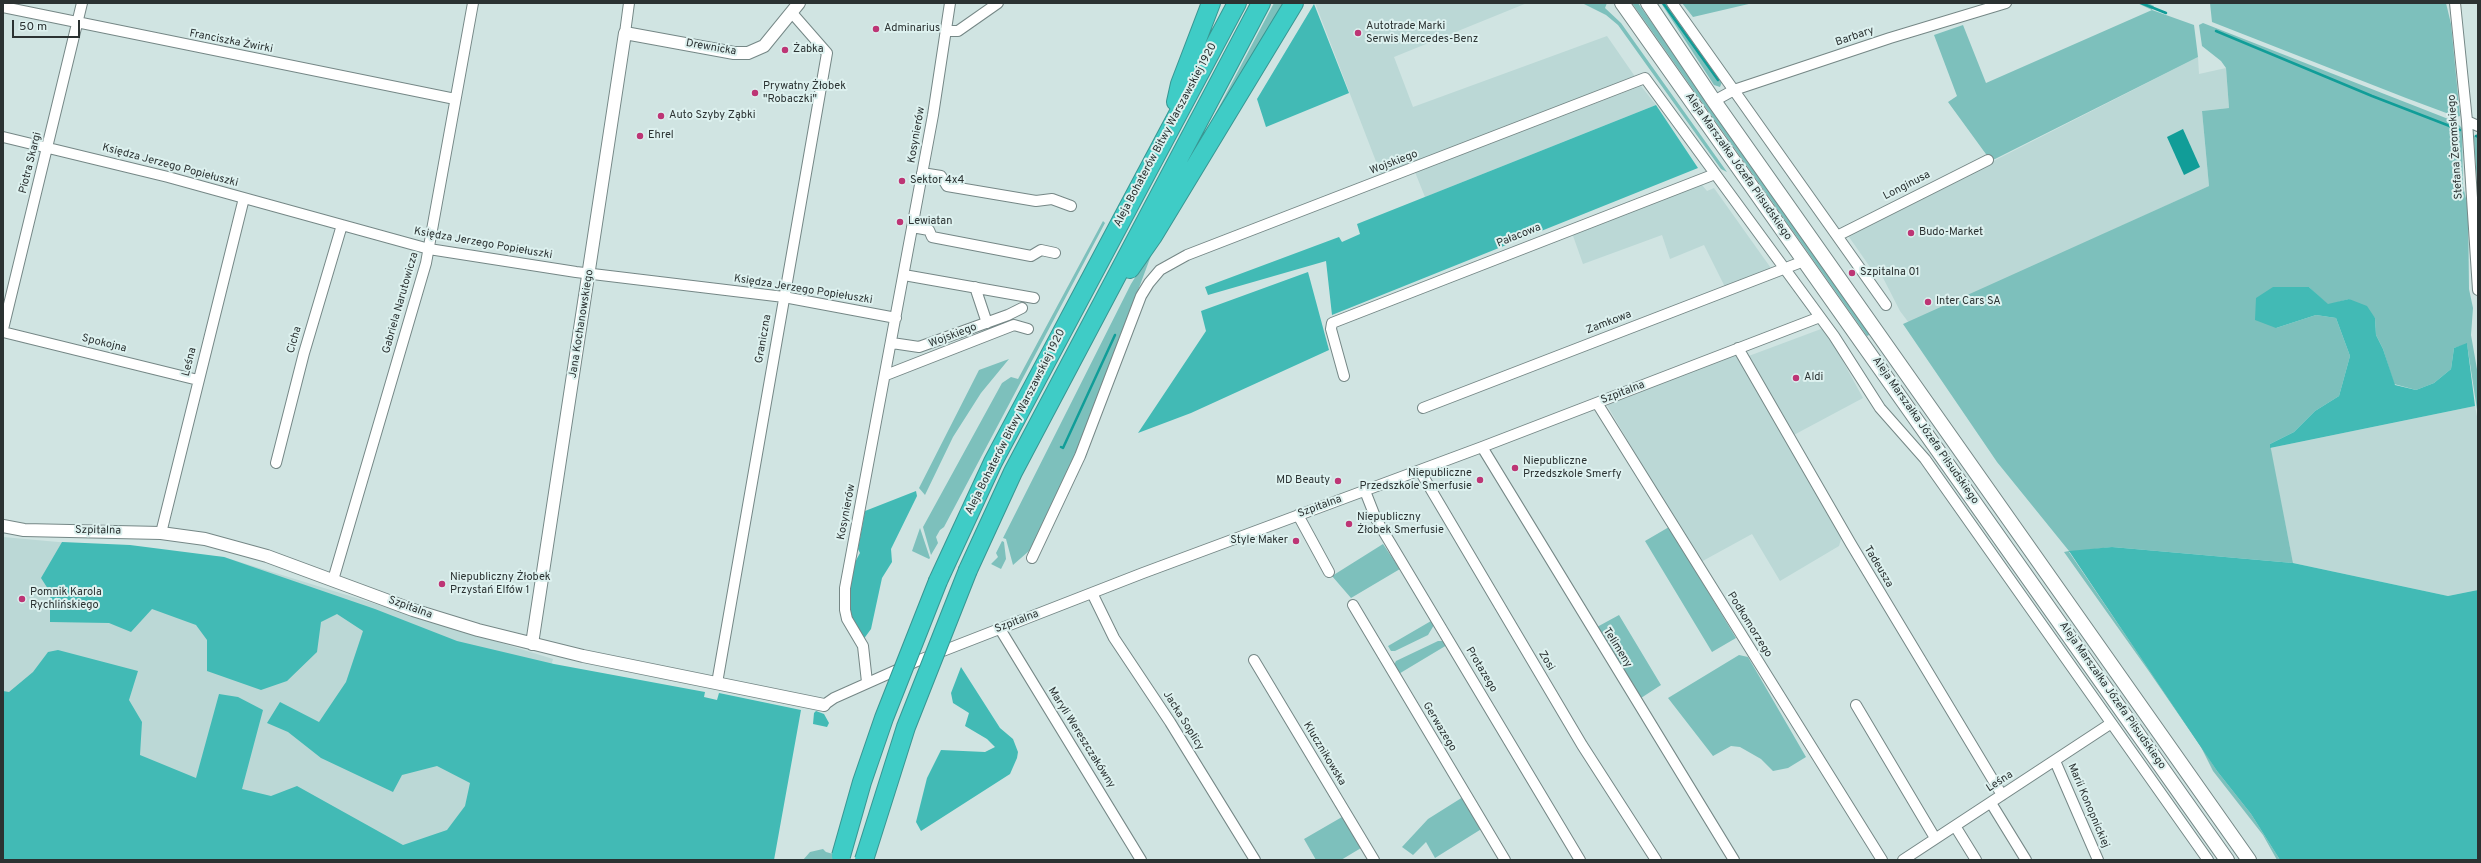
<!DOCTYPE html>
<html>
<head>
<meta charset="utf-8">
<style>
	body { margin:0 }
	#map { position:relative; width:2481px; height:863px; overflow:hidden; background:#d0e4e2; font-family:Overpass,sans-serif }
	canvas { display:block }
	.frame { position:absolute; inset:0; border:4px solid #2b3232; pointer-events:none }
	.scale { position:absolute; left:12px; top:20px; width:68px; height:18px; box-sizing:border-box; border:2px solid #2b3232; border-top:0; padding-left:5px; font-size:12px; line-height:14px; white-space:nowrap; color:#2b3232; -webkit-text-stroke:3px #ddf1ef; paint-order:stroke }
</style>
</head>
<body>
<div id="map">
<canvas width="2481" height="863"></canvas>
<div class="frame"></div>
<div class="scale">50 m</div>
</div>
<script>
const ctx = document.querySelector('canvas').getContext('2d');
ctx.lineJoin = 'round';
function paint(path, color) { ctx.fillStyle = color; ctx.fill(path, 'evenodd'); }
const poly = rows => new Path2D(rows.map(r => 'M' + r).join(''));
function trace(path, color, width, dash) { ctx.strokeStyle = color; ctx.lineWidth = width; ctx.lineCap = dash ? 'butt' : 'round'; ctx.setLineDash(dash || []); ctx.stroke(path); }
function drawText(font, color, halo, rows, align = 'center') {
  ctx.font = font + ' Overpass,sans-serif'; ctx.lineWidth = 4; ctx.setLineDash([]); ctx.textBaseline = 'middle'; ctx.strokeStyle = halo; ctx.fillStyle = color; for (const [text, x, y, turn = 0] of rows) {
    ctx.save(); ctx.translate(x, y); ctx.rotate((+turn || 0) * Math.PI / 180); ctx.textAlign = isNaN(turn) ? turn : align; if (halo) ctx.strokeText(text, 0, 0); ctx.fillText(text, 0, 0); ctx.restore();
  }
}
paint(poly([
	[1315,3,1527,3,1394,57,1413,107,1607,36,1636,78,1382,177],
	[2198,57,2199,74,2226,68,2229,108,2202,111,2209,186,1909,323,1900,311,1878,268,1870,267,1849,237,1850,234],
	[1641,86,1656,105,1425,197,1415,172],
	[1702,185,1707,191,1714,188,1773,271,1726,289,1704,245,1670,259,1662,235,1583,264,1572,233],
	[1821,329,1827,332,1863,398,1790,437,1746,357],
	[1738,348,1842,536,1839,546,1780,581,1752,534,1699,563,1604,400],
	[2475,406,2478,422,2478,590,2448,596,2293,563,2270,448],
	[3,537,224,557,553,659,496,860,296,860,3,749]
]), '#bbd8d6');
paint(poly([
	[1274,3,1288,3,1182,177],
	[1582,3,1607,3,1605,8,1621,23,1727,172,1721,169,1618,25,1606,15],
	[1632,3,1638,3,1871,334,1867,336],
	[1661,3,1667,3,1722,82,1720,87,1714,85],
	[1682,3,1753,3,1693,17],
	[2137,3,2148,3,2154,6,2152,10,2194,25,2198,57,1991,161,1948,102,1957,96,1934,35,1963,25,1986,83,2152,10],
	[2210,3,2446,3,2451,24,2460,116,2457,117,2406,98,2212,22],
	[2203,23,2456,122,2462,128,2463,186,2468,207,2469,289,2473,308,2471,335,2478,375,2478,416,2467,344,2454,348,2451,369,2434,383,2416,390,2394,384,2383,349,2376,335,2375,318,2349,299,2328,305,2309,287,2276,328,2316,315,2336,318,2350,356,2339,396,2315,411,2294,432,2270,444,2293,563,2112,547,2069,552,2199,743,2217,771,2251,814,2280,860,2277,860,2263,835,2213,771,2201,747,2148,670,2064,552,2069,551,1997,462,1903,324,2209,186,2202,111,2229,108,2226,68,2221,61,2202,46,2199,25],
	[2478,133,2478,197,2474,140,2474,136],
	[1103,221,1105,223,944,527,940,530,936,537,938,543,931,555,923,527,1002,383,1011,377,1018,379],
	[1155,245,1082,440,1039,535,1029,551,1013,565,1006,539,1003,538,1131,284],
	[1009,359,981,393,953,437,925,495,919,488,979,370],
	[1669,527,1736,638,1712,652,1645,541],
	[920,528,930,558,929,559,912,551],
	[1002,541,1004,542,1006,559,1001,569,991,564,998,557,996,553],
	[1383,544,1400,569,1351,598,1332,576],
	[1619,615,1661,685,1641,698,1597,627],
	[1431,621,1434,625,1428,635,1395,651,1391,651,1388,646],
	[1438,641,1444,641,1447,645,1397,675,1394,665,1396,661],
	[1739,655,1748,657,1806,757,1788,768,1773,771,1761,759,1740,747,1731,746,1713,756,1668,698],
	[1463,797,1483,828,1435,858,1426,842,1413,855,1402,847,1428,819],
	[1342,817,1361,848,1341,860,1316,860,1304,839],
	[823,849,826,852,855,860,803,860,810,852]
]), '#7dc0bc');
paint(poly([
	[1314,4,1349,93,1266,127,1257,99],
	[1656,105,1698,168,1332,315,1326,261,1208,295,1205,287,1339,237,1342,242,1360,234,1357,224],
	[1308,272,1329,350,1191,413,1138,433,1206,331,1201,311],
	[2273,287,2309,287,2328,304,2349,299,2367,306,2375,318,2376,335,2383,349,2395,385,2416,390,2434,383,2451,369,2454,348,2467,343,2475,406,2270,448,2270,444,2294,432,2315,411,2339,396,2350,356,2336,318,2316,315,2276,328,2255,320,2256,298],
	[916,491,917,496,891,549,892,562,882,578,871,629,863,640,849,612,848,598,854,564,860,553,858,549,865,511],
	[62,542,130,545,224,557,375,609,457,641,554,664,705,692,704,697,717,700,719,693,801,710,774,860,3,860,3,691,9,692,33,672,48,652,58,650,138,671,129,700,142,722,140,755,196,778,219,694,238,697,263,710,242,789,271,796,297,786,403,845,447,830,465,806,470,783,437,766,402,775,393,792,321,758,288,732,267,723,280,702,319,722,346,682,363,631,337,614,321,622,317,652,287,681,261,690,207,671,207,640,196,625,152,609,131,632,109,623,50,622,50,592,41,578],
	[2112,547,2293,563,2448,596,2478,590,2478,860,2280,860,2251,814,2217,771,2069,551],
	[961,667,1000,728,1013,739,1018,752,1017,758,1010,774,921,831,916,822,927,778,941,750,985,752,995,747,987,739,965,726,969,713,953,703,951,693],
	[816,711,824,714,829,723,827,727,813,724,814,713]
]), '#42bab5');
paint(poly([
	[2183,129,2200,167,2184,175,2167,137]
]), '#119d98');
trace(poly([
	[1663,3,1718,80],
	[2141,3,2166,13],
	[2216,31,2372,96,2460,130],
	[2476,136,2478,137],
	[1061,447,1063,448,1115,335]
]), '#119d98', 2.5);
const minor = poly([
	[1672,3,1886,305],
	[2455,3,2467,121,2478,290],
	[3,7,455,99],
	[945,31,958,31,998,3],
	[625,33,629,3],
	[1714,101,1734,90,1890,38,2006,3],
	[2467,121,2478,126],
	[3,137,168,177,429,249,576,272,784,297,896,318],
	[922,173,941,176,947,186,1036,201,1052,199,1071,206],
	[912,227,929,230,932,237,1031,256,1041,250,1055,253],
	[1837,236,1988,160],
	[904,275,1034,298],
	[975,287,987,323],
	[3,329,82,3],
	[3,332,198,380],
	[892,343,919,347,1008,315,1022,308],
	[1738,348,1851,544,2002,795],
	[886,375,1014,325,1028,329],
	[1344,376,1331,329,1332,323,1715,174],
	[1597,403,1882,860],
	[1423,408,1804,261],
	[1482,447,1734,860],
	[276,463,304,353,342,225],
	[1420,471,1582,745,1656,860],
	[1365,491,1376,519,1580,860],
	[1298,515,1329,572],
	[161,533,244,198],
	[1032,558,1080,456,1141,296,1149,283,1160,270,1187,255,1645,78,1834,336,1880,408,1925,459,2208,860],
	[333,580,426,263,473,3],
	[1092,593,1114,638,1170,722,1255,860],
	[1353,605,1505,860],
	[1000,629,1141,860],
	[1254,660,1374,860],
	[867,682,863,646,847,619,845,610,845,588,933,115,950,3],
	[717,683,827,53,792,13],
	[824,705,834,698,917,661,1143,573,1482,447,1820,317],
	[1856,705,1935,838],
	[2055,761,2098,860],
	[1991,803,2026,860],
	[1955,826,1976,860],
	[1903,860,2110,724]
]);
const tertiary = poly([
	[3,526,24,530,161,533,205,539,267,556,413,610,478,630,583,656,824,705],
	[532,644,625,33,734,53,748,53,764,46,799,3]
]);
const secondary = poly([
	[1622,3,2227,860],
	[1648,3,1714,101,2249,860]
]);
const motorway = poly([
	[1176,102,1180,84,1211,3],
	[1130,269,1153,236,1294,3],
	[968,570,1013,472,1261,3],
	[938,581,993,462,1237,3]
]);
trace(minor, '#758786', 12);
trace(tertiary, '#758786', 14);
trace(secondary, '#758786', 16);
trace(motorway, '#389692', 20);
trace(minor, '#fff', 10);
trace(tertiary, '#fff', 12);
trace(secondary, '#fff', 14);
trace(motorway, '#3fccc6', 18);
const motorwayBridge = poly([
	[841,856,862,782,884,718,938,581],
	[864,860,906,727,968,570]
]);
trace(motorwayBridge, '#389692', 20, []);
trace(motorwayBridge, '#3fccc6', 18);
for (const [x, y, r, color] of [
	[876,29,4,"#bd3575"],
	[1358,33,4,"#bd3575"],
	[785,50,4,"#bd3575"],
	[755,93,4,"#bd3575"],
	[661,116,4,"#bd3575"],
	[640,136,4,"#bd3575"],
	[902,181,4,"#bd3575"],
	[900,222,4,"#bd3575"],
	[1911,233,4,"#bd3575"],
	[1852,273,4,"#bd3575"],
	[1928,302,4,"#bd3575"],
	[1796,378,4,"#bd3575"],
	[1515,468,4,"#bd3575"],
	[1480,480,4,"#bd3575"],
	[1338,481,4,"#bd3575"],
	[1349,524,4,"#bd3575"],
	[1296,541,4,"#bd3575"],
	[442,584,4,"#bd3575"],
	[22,599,4,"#bd3575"]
]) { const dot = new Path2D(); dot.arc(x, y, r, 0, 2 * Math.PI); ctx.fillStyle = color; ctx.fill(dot); trace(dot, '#ddf1ef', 1.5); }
drawText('11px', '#2b3232', '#ddf1ef', [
	["Autotrade Marki",1366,27],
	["Serwis Mercedes-Benz",1366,40],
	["Adminarius",884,29],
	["Żabka",793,50],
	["Prywatny Żłobek",763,87],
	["\"Robaczki\"",763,100],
	["Auto Szyby Ząbki",669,116],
	["Ehrel",648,136],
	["Sektor 4x4",910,181],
	["Lewiatan",908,222],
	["Budo-Market",1919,233],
	["Szpitalna 01",1860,273],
	["Inter Cars SA",1936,302],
	["Aldi",1804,378],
	["Niepubliczne",1523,462],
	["Przedszkole Smerfy",1523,475],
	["Niepubliczne",1472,474,"right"],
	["Przedszkole Smerfusie",1472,487,"right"],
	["MD Beauty",1330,481,"right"],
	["Niepubliczny",1357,518],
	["Żłobek Smerfusie",1357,531],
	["Style Maker",1288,541,"right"],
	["Niepubliczny Żłobek",450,578],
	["Przystań Elfów 1",450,591],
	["Pomnik Karola",30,593],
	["Rychlińskiego",30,606]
], 'left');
drawText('11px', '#2b3232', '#ddf1ef', [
	["Barbary",1855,37,-19],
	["Franciszka Żwirki",231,42,11],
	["Drewnicka",711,48,10],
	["Kosynierów",917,135,-80],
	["Aleja Bohaterów Bitwy Warszawskiej 1920",1166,135,-62],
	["Stefana Żeromskiego",2456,147,-94],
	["Piotra Skargi",31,163,-76],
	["Wojskiego",1394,163,-21],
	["Księdza Jerzego Popiełuszki",170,166,15],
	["Aleja Marszałka Józefa Piłsudskiego",1738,167,55],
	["Longinusa",1907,186,-27],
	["Pałacowa",1519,236,-22],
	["Księdza Jerzego Popiełuszki",483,244,10],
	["Księdza Jerzego Popiełuszki",803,290,9],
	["Gabriela Narutowicza",401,303,-74],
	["Zamkowa",1609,323,-21],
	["Jana Kochanowskiego",582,324,-81],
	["Wojskiego",953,336,-21],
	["Graniczna",764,339,-80],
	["Cicha",295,340,-74],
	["Spokojna",104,344,14],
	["Leśna",190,362,-76],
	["Szpitalna",1623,393,-21],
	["Aleja Bohaterów Bitwy Warszawskiej 1920",1016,422,-63],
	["Aleja Marszałka Józefa Piłsudskiego",1925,431,55],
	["Szpitalna",1320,507,-20],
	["Kosynierów",847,512,-79],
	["Szpitalna",98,531,1],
	["Tadeusza",1878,567,59],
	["Szpitalna",410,608,20],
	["Szpitalna",1017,622,-21],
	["Podkomorzego",1749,625,58],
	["Telimeny",1617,648,58],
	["Zosi",1546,661,59],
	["Protazego",1481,670,59],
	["Aleja Marszałka Józefa Piłsudskiego",2112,696,55],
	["Jacka Soplicy",1183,721,58],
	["Gerwazego",1439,727,59],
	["Maryli Wereszczakówny",1081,738,58],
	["Klucznikowska",1324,754,59],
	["Leśna",2000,782,-33],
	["Marii Konopnickiej",2088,806,67]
]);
</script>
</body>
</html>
